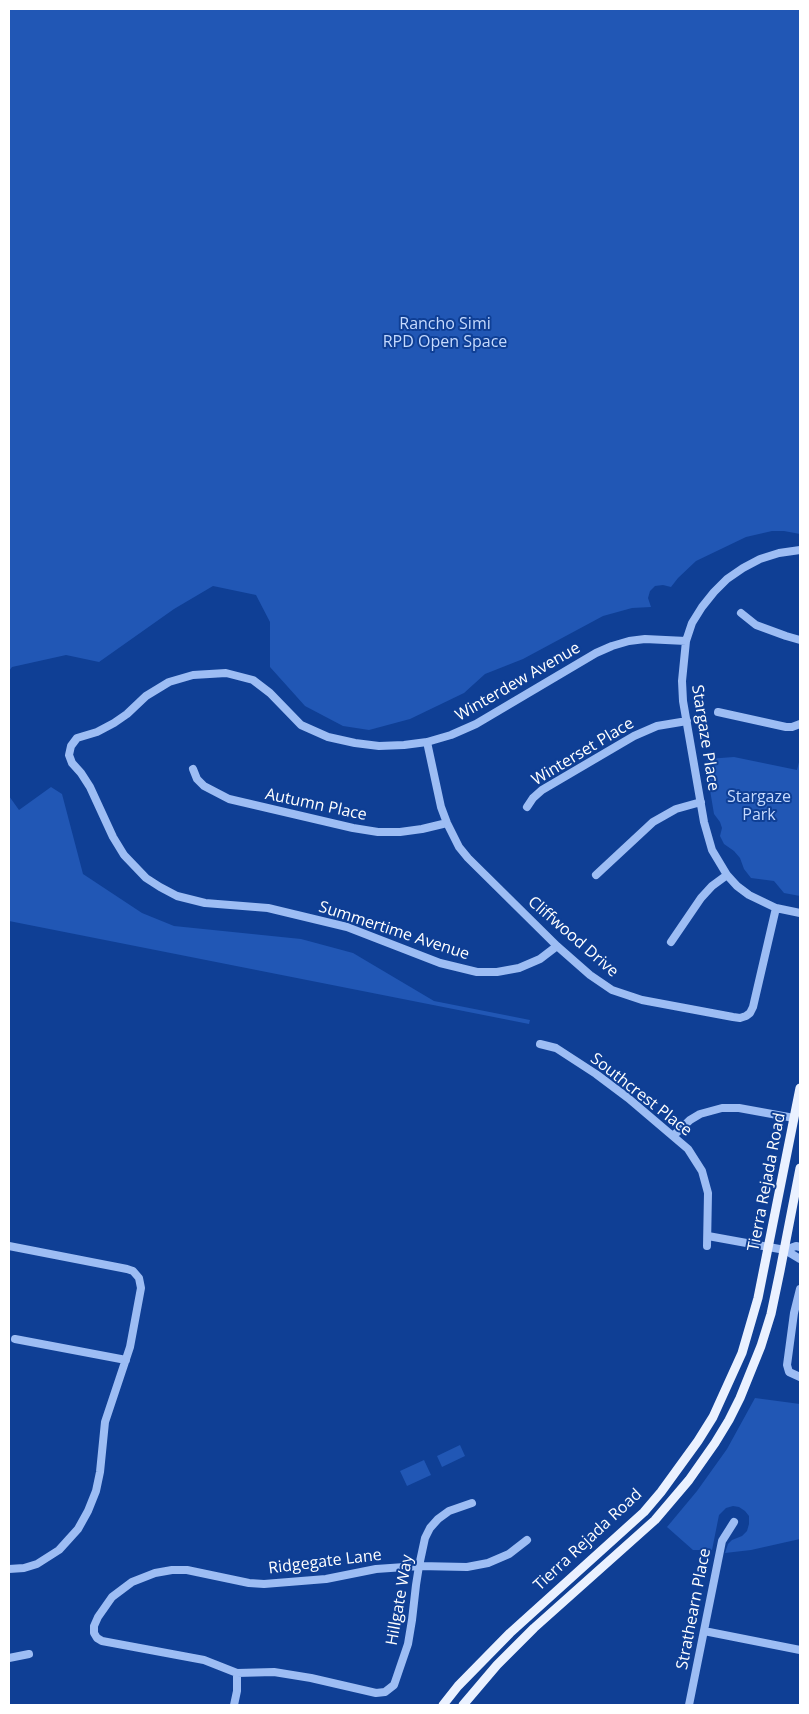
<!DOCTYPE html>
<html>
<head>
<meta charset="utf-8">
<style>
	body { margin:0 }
	#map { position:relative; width:809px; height:1714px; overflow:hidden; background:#0f3f95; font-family:"Open Sans",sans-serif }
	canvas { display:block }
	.frame { position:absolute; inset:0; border:10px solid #fff; pointer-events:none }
</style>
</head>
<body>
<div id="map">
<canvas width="809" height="1714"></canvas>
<div class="frame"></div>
</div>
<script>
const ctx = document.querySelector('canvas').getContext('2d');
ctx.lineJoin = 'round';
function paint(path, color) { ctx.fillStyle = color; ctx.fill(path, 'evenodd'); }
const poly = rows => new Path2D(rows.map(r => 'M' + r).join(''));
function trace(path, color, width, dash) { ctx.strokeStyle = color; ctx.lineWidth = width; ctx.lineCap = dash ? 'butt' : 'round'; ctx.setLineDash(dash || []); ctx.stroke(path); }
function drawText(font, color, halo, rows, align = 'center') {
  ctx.font = font + ' "Open Sans",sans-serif'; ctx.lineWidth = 4; ctx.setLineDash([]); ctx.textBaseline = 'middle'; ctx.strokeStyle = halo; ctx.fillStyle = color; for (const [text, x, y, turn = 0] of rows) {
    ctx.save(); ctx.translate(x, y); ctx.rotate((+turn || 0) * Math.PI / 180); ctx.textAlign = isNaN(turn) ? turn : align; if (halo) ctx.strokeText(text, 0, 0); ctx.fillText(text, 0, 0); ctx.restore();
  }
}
paint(poly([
	[9,9,800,9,800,534,784,531,772,531,746,537,696,561,678,578,671,587,663,585,655,586,650,591,648,598,651,607,632,608,603,616,523,659,485,674,464,693,410,719,369,730,343,726,305,706,270,667,270,622,256,595,213,586,174,609,99,662,66,655,12,667,9,671],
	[734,757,797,770,800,758,800,896,784,893,774,881,751,878,744,869,740,858,734,851,724,844,720,836,722,828,720,822,714,814,706,766,707,759],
	[51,787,62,794,83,874,142,913,174,926,301,939,353,953,434,1001,530,1020,529,1024,9,921,9,796,19,810],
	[755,1398,800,1404,800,1539,751,1550,725,1553,728,1544,732,1540,742,1536,747,1531,749,1524,749,1516,745,1511,739,1507,733,1506,726,1508,719,1515,712,1550,693,1550,667,1527,697,1491,727,1449],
	[460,1445,465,1456,442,1467,437,1456],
	[424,1460,431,1475,407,1486,400,1471]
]), '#2157b5');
trace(poly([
	[800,550,779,553,760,559,743,568,727,579,714,592,702,607,692,623,686,641,682,681,683,701,704,822,712,850,727,875,737,886,749,895,776,908,800,913],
	[741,613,756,625,786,636,800,640],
	[718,712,786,727,792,727,800,724],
	[427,742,441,807,447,823,459,847,468,858,557,946,590,975,612,990,642,1000,733,1017,740,1018,746,1016,750,1013,753,1007,776,908],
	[193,769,197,779,204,786,229,799,353,828,378,832,400,832,422,829,447,823],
	[527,807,533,798,542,790,634,736,657,726,687,721],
	[596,875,653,822,676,809,701,802],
	[671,942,701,898,712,886,727,875],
	[557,946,540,959,519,968,497,972,477,972,440,963,347,927,268,908,205,903,177,896,160,887,146,878,124,855,113,837,90,787,81,773,72,763,69,755,71,746,77,738,97,732,114,723,127,714,146,696,169,682,193,675,226,673,253,680,270,693,301,725,328,737,355,743,379,746,404,745,427,742,451,735,476,724,596,653,612,646,629,641,645,639,686,641],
	[540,1044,556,1048,596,1074,628,1098,688,1149,702,1171,708,1193,707,1246],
	[673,1136,690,1120,700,1114,722,1108,739,1108,794,1118],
	[708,1236,785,1250,800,1259],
	[9,1246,127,1269,133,1271,139,1278,141,1288,130,1347,105,1422,100,1472,96,1491,88,1511,78,1529,59,1550,37,1564,24,1568,9,1569],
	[785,1250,796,1246,800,1247],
	[800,1289,794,1313,787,1365,789,1372,800,1377],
	[15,1339,126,1360],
	[472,1503,449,1511,438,1519,430,1528,425,1538,419,1566,416,1585,412,1620,408,1644,394,1685,385,1692,376,1693,311,1678,274,1672,237,1673,204,1660,102,1641,97,1638,94,1633,94,1626,98,1617,112,1597,132,1582,155,1573,172,1570,187,1570,249,1583,264,1584,326,1579,376,1569,419,1566,467,1567,488,1563,509,1554,527,1540],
	[704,1631,800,1650],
	[9,1658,29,1654],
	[234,1705,237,1691,237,1673],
	[689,1705,722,1541,734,1522]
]), '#9dbdf4', 8);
trace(poly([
	[443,1705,458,1686,510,1633,644,1512,661,1492,698,1441,713,1417,742,1353,758,1298,800,1088],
	[463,1705,497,1665,534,1628,655,1520,689,1480,715,1443,729,1420,740,1398,761,1346,771,1314,780,1271,800,1168]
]), '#eaf1ff', 9);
drawText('16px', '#c5dafe', '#0f3f95', [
	["Rancho Simi",445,324],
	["RPD Open Space",445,342],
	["Stargaze",759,797],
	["Park",759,815]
]);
drawText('16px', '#fff', '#0f3f95', [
	["Winterdew Avenue",518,682,-30],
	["Stargaze Place",705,738,81],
	["Winterset Place",583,752,-31],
	["Autumn Place",316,805,12],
	["Summertime Avenue",394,931,18],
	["Cliffwood Drive",573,937,41],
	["Southcrest Place",641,1095,38],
	["Tierra Rejada Road",767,1182,-79],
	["Tierra Rejada Road",588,1540,-43],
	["Ridgegate Lane",325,1562,-7],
	["Hillgate Way",400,1600,-80],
	["Strathearn Place",694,1609,-79]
]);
</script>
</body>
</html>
